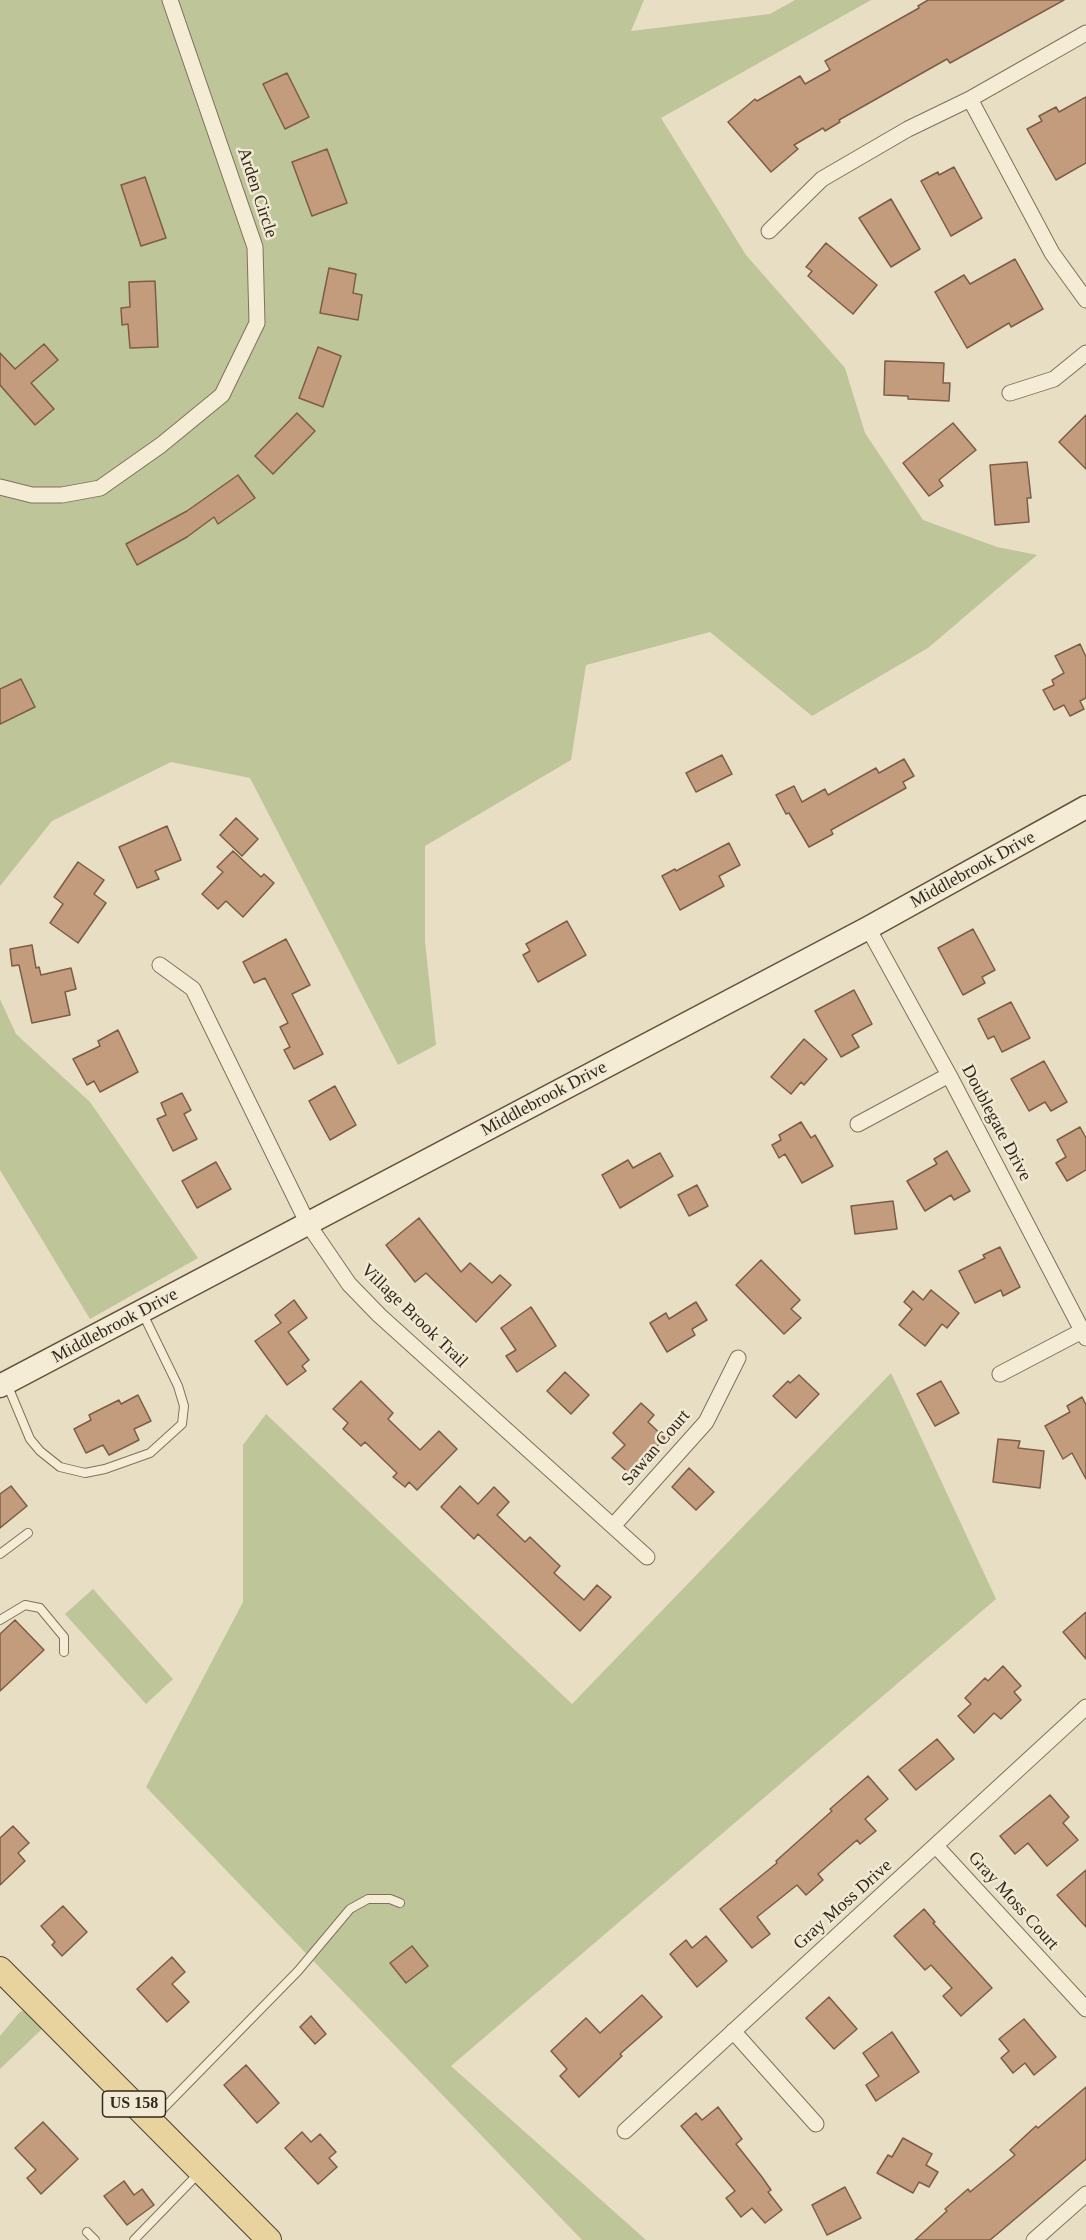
<!DOCTYPE html>
<html>
<head>
<meta charset="utf-8">
<style>
	body { margin:0 }
	canvas { display:block; background:#e8dec3 }
</style>
</head>
<body>
<canvas width="1086" height="2240"></canvas>
<script>
const ctx = document.querySelector('canvas').getContext('2d');
ctx.lineJoin = 'round';
function paint(path, color) { ctx.fillStyle = color; ctx.fill(path, 'evenodd'); }
const poly = rows => new Path2D(rows.map(r => 'M' + r).join(''));
function trace(path, color, width, dash) { ctx.strokeStyle = color; ctx.lineWidth = width; ctx.lineCap = dash ? 'butt' : 'round'; ctx.setLineDash(dash || []); ctx.stroke(path); }
function drawText(font, color, halo, rows, align = 'center') {
  ctx.font = font + ' Georgia,serif'; ctx.lineWidth = 5; ctx.setLineDash([]); ctx.textBaseline = 'middle'; ctx.strokeStyle = halo; ctx.fillStyle = color; for (const [text, x, y, turn = 0] of rows) {
    ctx.save(); ctx.translate(x, y); ctx.rotate((+turn || 0) * Math.PI / 180); ctx.textAlign = isNaN(turn) ? turn : align; if (halo) ctx.strokeText(text, 0, 0); ctx.fillText(text, 0, 0); ctx.restore();
  }
}
paint(poly([
	[0,0,644,0,631,31,770,14,795,0,871,0,661,118,746,255,845,368,865,433,923,520,997,547,1037,555,928,648,812,716,710,632,586,665,571,760,425,846,425,941,436,1045,398,1065,250,778,171,762,52,821,0,886],
	[0,999,16,1034,90,1102,198,1258,90,1319,0,1170],
	[891,1373,996,1599,451,2066,646,2240,582,2240,146,1787,243,1602,243,1445,266,1414,572,1704],
	[93,1589,173,1679,146,1704,65,1614],
	[27,2008,42,2026,41,2030,0,2069,0,2036,19,2013]
]), '#bec599');
const building = poly([
	[928,0,1064,0,950,63,947,59,839,120,840,122,825,131,823,128,794,145,798,149,771,172,728,122,755,99,757,101,800,76,805,84,830,70,825,61,919,8,918,6,928,0],
	[287,73,309,117,285,129,263,84,287,73],
	[1086,97,1086,163,1056,180,1027,129,1042,121,1039,116,1056,107,1059,112,1086,97],
	[327,149,347,203,312,216,292,162,327,149],
	[954,167,982,218,951,236,921,181,938,172,939,175,954,167],
	[145,177,166,238,141,246,121,185,145,177],
	[891,199,920,249,891,267,859,218,891,199],
	[826,243,877,285,853,314,808,276,812,271,806,267,826,243],
	[1015,259,1043,309,1011,327,1009,323,967,348,935,292,964,275,970,284,1015,259],
	[329,268,356,274,353,293,362,295,358,320,320,313,329,268],
	[155,281,158,347,130,348,128,324,122,325,121,308,130,307,129,282,155,281],
	[44,344,58,360,31,383,54,409,35,425,0,385,0,353,15,369,44,344],
	[318,347,341,356,323,407,299,398,318,347],
	[885,361,944,363,943,383,950,383,949,401,908,399,908,396,884,395,885,361],
	[297,413,315,431,273,474,255,456,297,413],
	[1086,415,1086,469,1059,442,1086,415],
	[953,423,976,450,939,480,943,486,929,496,903,463,953,423],
	[1027,462,1031,498,1027,498,1029,522,995,525,990,465,1027,462],
	[238,475,255,498,218,524,214,517,187,537,137,565,126,544,187,511,238,475],
	[1080,644,1086,657,1086,698,1080,701,1084,709,1070,716,1064,705,1054,710,1043,690,1054,685,1052,680,1064,673,1055,656,1080,644],
	[21,679,35,707,0,724,0,689,21,679],
	[722,755,732,774,696,792,686,773,722,755],
	[904,759,914,776,903,782,906,788,831,830,833,834,809,847,789,813,786,814,776,795,794,786,802,802,825,789,828,795,876,768,879,773,904,759],
	[236,818,258,839,242,856,220,835,236,818],
	[167,826,181,860,155,871,159,879,137,888,119,847,167,826],
	[729,843,740,865,719,876,724,886,680,910,662,876,675,869,676,871,729,843],
	[233,851,261,877,264,874,274,883,243,917,226,901,218,909,202,894,223,872,217,867,233,851],
	[78,862,104,880,94,894,106,903,78,943,50,923,63,904,54,897,78,862],
	[567,921,586,955,538,982,523,955,530,951,526,944,567,921],
	[973,929,995,970,982,977,985,983,963,995,938,948,973,929],
	[286,939,310,985,292,994,323,1054,294,1069,284,1050,290,1047,280,1027,288,1023,265,978,254,983,243,962,286,939],
	[32,945,36,968,39,967,41,975,71,968,76,989,65,992,70,1015,32,1023,19,965,12,966,10,949,32,945],
	[854,990,872,1024,852,1035,859,1047,841,1057,815,1011,854,990],
	[1011,1002,1030,1038,1002,1052,994,1036,988,1039,978,1019,1011,1002],
	[118,1030,138,1072,100,1092,94,1081,87,1085,73,1059,100,1046,98,1041,118,1030],
	[804,1039,827,1059,804,1085,801,1082,791,1094,771,1077,804,1039],
	[1044,1061,1067,1102,1051,1111,1045,1102,1029,1111,1011,1079,1044,1061],
	[335,1086,356,1125,330,1140,309,1101,335,1086],
	[182,1093,191,1110,184,1114,197,1139,173,1151,157,1119,166,1115,161,1103,182,1093],
	[801,1122,811,1138,815,1135,833,1166,802,1183,785,1154,779,1158,772,1145,781,1140,779,1135,801,1122],
	[1080,1127,1086,1138,1086,1170,1067,1181,1056,1163,1066,1157,1057,1140,1080,1127],
	[947,1151,970,1191,954,1200,951,1195,925,1211,907,1181,937,1164,934,1159,947,1151],
	[660,1153,673,1176,620,1208,602,1175,628,1160,633,1168,660,1153],
	[216,1162,231,1189,197,1208,182,1181,216,1162],
	[697,1185,708,1206,689,1216,678,1195,697,1185],
	[893,1201,897,1229,855,1234,851,1206,893,1201],
	[419,1218,461,1272,470,1263,492,1283,500,1275,511,1285,476,1322,426,1273,415,1282,386,1245,419,1218],
	[1000,1247,1020,1287,1003,1296,1001,1290,975,1303,959,1271,985,1258,983,1255,1000,1247],
	[761,1260,800,1300,791,1309,801,1318,784,1334,736,1285,761,1260],
	[931,1290,959,1313,947,1328,942,1324,925,1346,899,1325,912,1309,904,1302,913,1291,923,1300,931,1290],
	[294,1300,307,1318,288,1332,309,1360,302,1366,306,1371,287,1385,255,1341,281,1323,275,1315,294,1300],
	[696,1302,707,1320,692,1329,695,1335,667,1352,650,1323,666,1313,669,1319,696,1302],
	[531,1307,556,1346,517,1372,506,1356,516,1350,501,1328,531,1307],
	[565,1372,589,1395,571,1414,547,1391,565,1372],
	[799,1375,819,1394,796,1418,773,1396,788,1381,790,1383,799,1375],
	[361,1381,393,1413,388,1419,420,1450,439,1431,457,1449,417,1490,409,1482,405,1487,393,1477,397,1473,365,1442,361,1446,343,1429,348,1423,333,1409,361,1381],
	[941,1381,959,1413,935,1426,917,1394,941,1381],
	[138,1395,151,1421,134,1429,139,1440,109,1455,103,1445,86,1453,74,1429,91,1420,89,1415,119,1400,121,1404,138,1395],
	[1082,1397,1086,1405,1086,1479,1072,1453,1063,1459,1045,1426,1070,1412,1067,1406,1082,1397],
	[641,1403,654,1415,648,1422,665,1438,630,1474,612,1458,625,1445,613,1433,641,1403],
	[998,1439,1020,1441,1018,1448,1044,1451,1040,1488,993,1482,998,1439],
	[689,1468,714,1492,696,1510,672,1487,689,1468],
	[11,1486,27,1506,0,1528,0,1494,11,1486],
	[460,1486,478,1504,494,1487,509,1502,497,1515,525,1542,530,1537,560,1566,554,1573,584,1600,597,1585,611,1597,580,1631,478,1534,474,1539,441,1507,460,1486],
	[1086,1612,1086,1659,1063,1632,1086,1612],
	[15,1620,44,1650,0,1691,0,1634,15,1620],
	[1003,1666,1021,1686,1014,1692,1021,1700,1001,1719,994,1713,974,1733,958,1716,971,1704,965,1698,985,1678,988,1681,1003,1666],
	[937,1739,954,1759,916,1790,899,1770,937,1739],
	[868,1776,888,1799,865,1819,876,1831,860,1844,857,1840,818,1874,823,1880,806,1895,797,1885,757,1917,770,1934,752,1948,720,1909,777,1863,776,1861,832,1811,830,1809,868,1776],
	[1050,1795,1069,1817,1063,1823,1078,1840,1047,1866,1028,1843,1015,1854,1000,1836,1050,1795],
	[13,1826,29,1843,18,1853,25,1861,0,1885,0,1838,13,1826],
	[1086,1870,1086,1927,1057,1895,1086,1870],
	[63,1906,87,1932,62,1956,52,1945,55,1942,41,1926,63,1906],
	[924,1909,935,1922,933,1923,992,1988,961,2016,943,1996,952,1988,931,1965,925,1970,894,1936,924,1909],
	[706,1936,727,1961,697,1987,670,1954,686,1940,692,1948,706,1936],
	[412,1946,428,1966,406,1983,390,1963,412,1946],
	[172,1957,185,1972,172,1984,189,2002,167,2022,137,1989,172,1957],
	[642,1995,662,2017,620,2054,622,2056,579,2097,560,2076,567,2069,551,2051,586,2018,600,2033,642,1995],
	[829,1997,857,2029,834,2049,806,2018,829,1997],
	[311,2016,326,2034,315,2044,300,2027,311,2016],
	[1024,2019,1056,2057,1034,2075,1025,2063,1013,2073,1001,2058,1009,2051,999,2039,1024,2019],
	[892,2032,919,2072,876,2101,866,2085,879,2076,863,2053,892,2032],
	[246,2065,279,2103,257,2123,224,2085,246,2065],
	[1086,2087,1086,2159,990,2240,915,2240,947,2211,945,2209,968,2189,970,2192,1015,2155,1010,2150,1036,2126,1038,2128,1086,2087],
	[718,2107,742,2139,736,2144,762,2177,771,2190,768,2192,782,2210,765,2223,752,2208,741,2217,726,2198,735,2191,681,2126,696,2113,702,2120,718,2107],
	[43,2122,78,2159,41,2194,27,2178,36,2170,15,2148,43,2122],
	[302,2132,311,2142,320,2134,336,2152,329,2158,337,2167,318,2184,285,2148,302,2132],
	[903,2138,932,2154,926,2165,938,2172,929,2187,919,2182,913,2193,877,2173,888,2155,892,2157,903,2138],
	[124,2181,134,2195,142,2189,154,2205,127,2225,104,2196,124,2181],
	[845,2187,861,2218,827,2235,812,2205,845,2187]
]);
paint(building, '#c29c7d');
trace(building, '#7d5d45', 1.5);
const lane = poly([
	[7,1384,30,1439,40,1451,60,1467,85,1473,105,1469,150,1453,182,1424,184,1406,178,1386,143,1314],
	[0,1554,28,1533],
	[0,1620,25,1605,40,1608,64,1637,64,1652],
	[152,2120,298,1971,350,1909,368,1899,390,1899,400,1903],
	[87,2232,95,2240],
	[134,2240,198,2174]
]);
const street = poly([
	[1086,33,970,99,1052,253,1086,300],
	[769,231,822,179,908,129,970,99],
	[1010,393,1054,379,1086,353],
	[0,487,32,495,62,495,100,488,161,445,222,395,257,323,255,247,170,0],
	[868,928,949,1075,1086,1338],
	[160,965,193,989,308,1224,349,1284,379,1315,647,1557],
	[858,1124,949,1075],
	[1000,1374,1082,1331],
	[613,1526,706,1422,738,1358],
	[936,1846,1086,2009],
	[733,2031,816,2124],
	[625,2131,1086,1707],
	[1034,2240,1086,2194]
]);
const secondary = poly([
	[0,1386,868,928,1086,807]
]);
const primary = poly([
	[0,1969,269,2240]
]);
trace(lane, '#80715c', 10);
trace(street, '#80715c', 17);
trace(secondary, '#62523f', 25);
trace(primary, '#4f3f30', 26);
trace(lane, '#f4ecd5', 8);
trace(street, '#f4ecd5', 15);
trace(secondary, '#f4ecd5', 22);
trace(primary, '#e8d39f', 24);
for (const [x, y, w] of [
	[134,2104,63]
]) { const box = new Path2D(); box.roundRect(x - w / 2, y - 13, w, 26, 4.5); ctx.fillStyle = '#f1e9d2'; ctx.fill(box); trace(box, '#32291e', 1.5); }
drawText('bold 16px', '#32291e', null, [
	["US 158",134,2104]
]);
drawText('18px', '#32291e', '#f1e9d2', [
	["Arden Circle",257,193,72],
	["Middlebrook Drive",973,870,-29],
	["Middlebrook Drive",544,1099,-28],
	["Doublegate Drive",996,1123,62],
	["Village Brook Trail",414,1316,44],
	["Middlebrook Drive",115,1326,-28],
	["Sawan Court",656,1448,-49],
	["Gray Moss Court",1013,1901,48],
	["Gray Moss Drive",843,1905,-42]
]);
</script>
</body>
</html>
